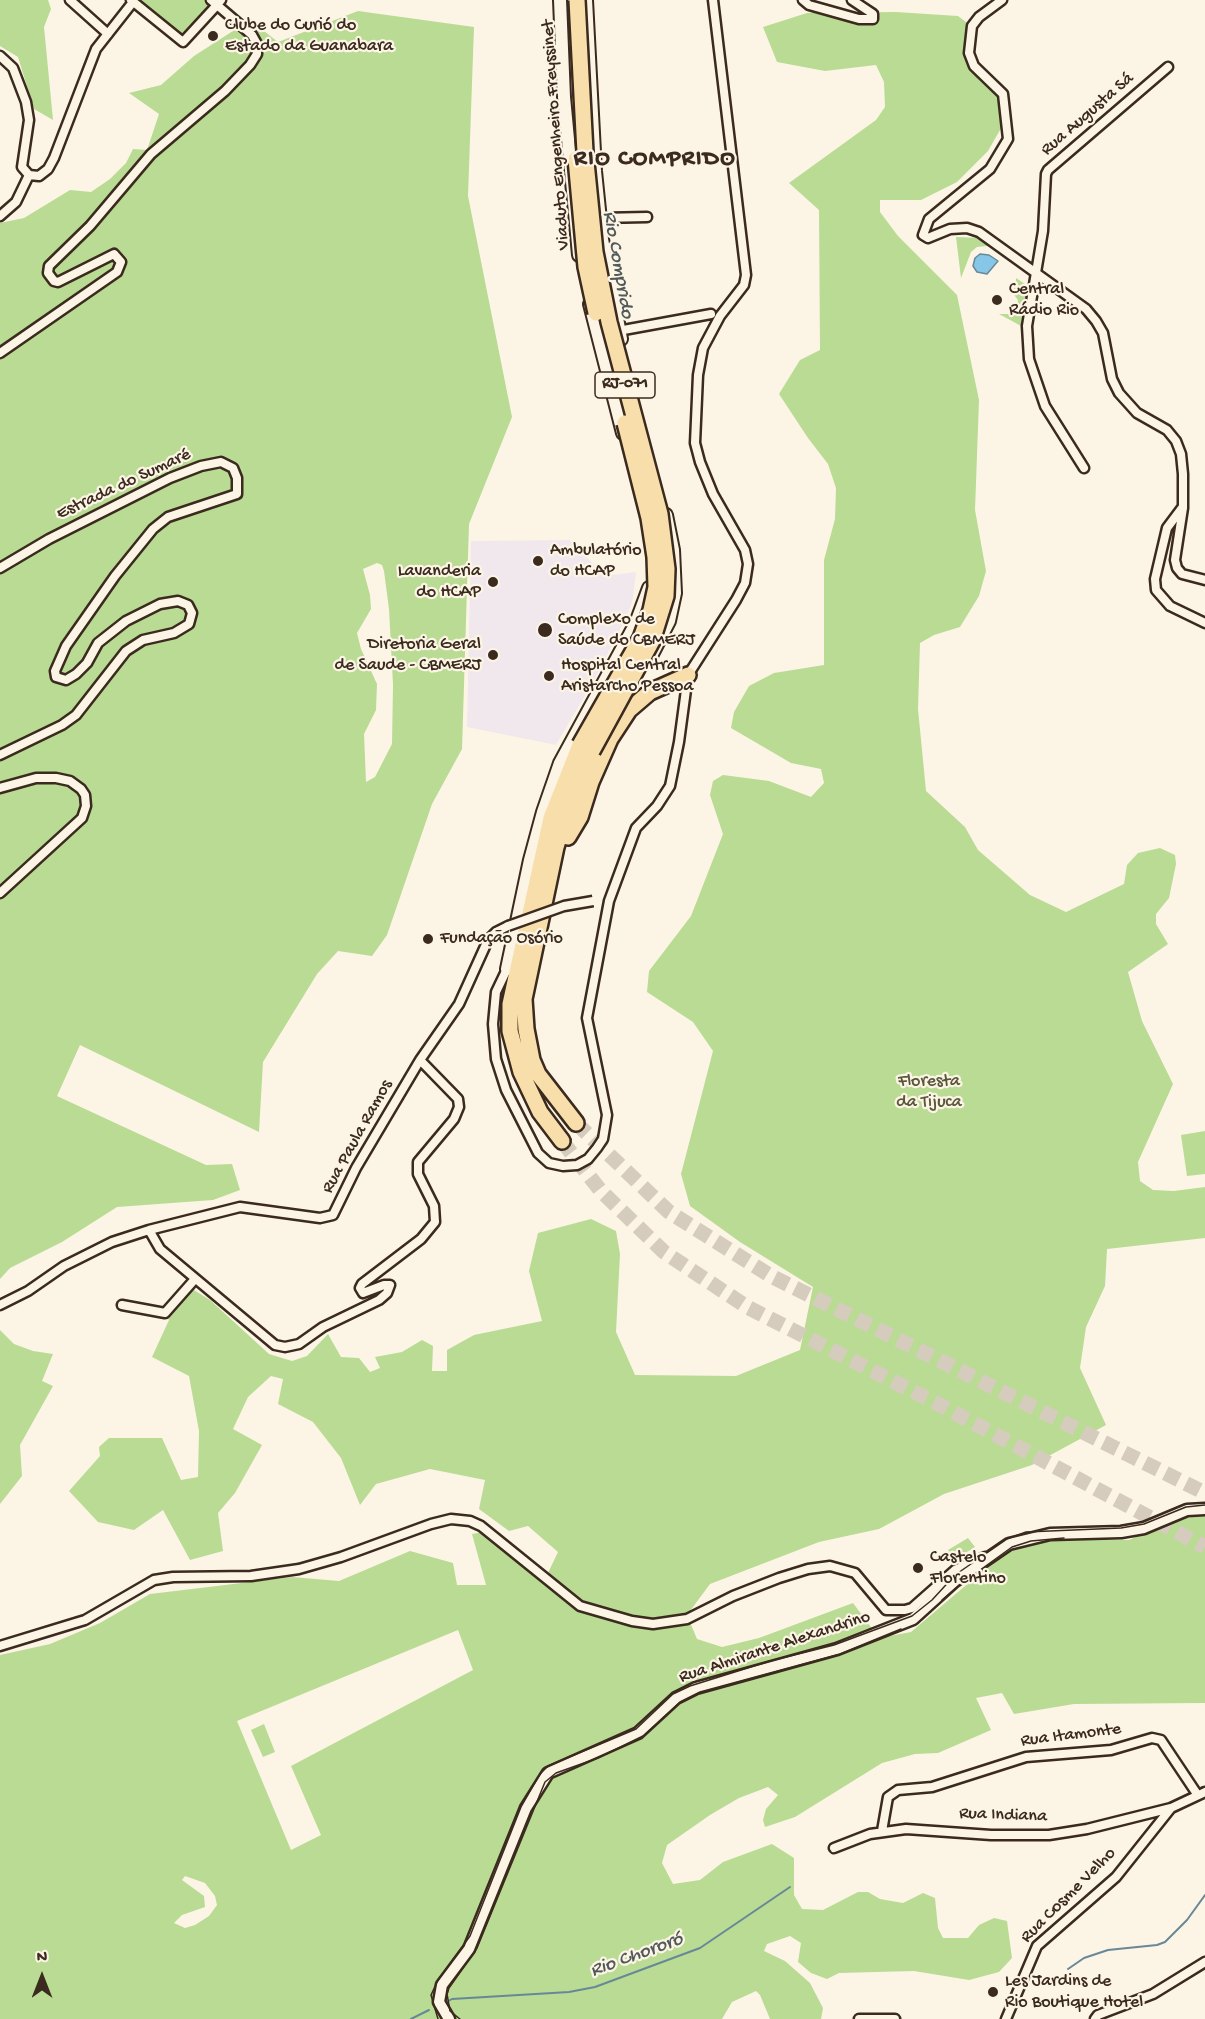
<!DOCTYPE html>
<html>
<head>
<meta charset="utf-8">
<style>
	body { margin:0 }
	#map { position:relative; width:1205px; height:2019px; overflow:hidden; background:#fcf5e5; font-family:"Gochi Hand",sans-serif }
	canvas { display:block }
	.north { position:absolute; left:12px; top:1947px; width:60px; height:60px; -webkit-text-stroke:4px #fcf5e5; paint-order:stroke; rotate:0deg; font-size:16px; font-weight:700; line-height:24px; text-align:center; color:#3b2a1e }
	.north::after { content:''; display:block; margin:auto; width:21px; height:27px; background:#3b2a1e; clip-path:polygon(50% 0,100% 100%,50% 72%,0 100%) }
</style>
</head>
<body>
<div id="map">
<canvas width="1205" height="2019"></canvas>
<div class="north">N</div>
</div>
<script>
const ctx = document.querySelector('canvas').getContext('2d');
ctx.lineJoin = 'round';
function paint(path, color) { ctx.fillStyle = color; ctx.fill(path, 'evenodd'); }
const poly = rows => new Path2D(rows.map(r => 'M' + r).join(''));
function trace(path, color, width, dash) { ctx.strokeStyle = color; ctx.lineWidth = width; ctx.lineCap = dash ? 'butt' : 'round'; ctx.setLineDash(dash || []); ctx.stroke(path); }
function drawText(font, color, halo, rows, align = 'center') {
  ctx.font = font + ' "Gochi Hand",sans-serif'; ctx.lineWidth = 4.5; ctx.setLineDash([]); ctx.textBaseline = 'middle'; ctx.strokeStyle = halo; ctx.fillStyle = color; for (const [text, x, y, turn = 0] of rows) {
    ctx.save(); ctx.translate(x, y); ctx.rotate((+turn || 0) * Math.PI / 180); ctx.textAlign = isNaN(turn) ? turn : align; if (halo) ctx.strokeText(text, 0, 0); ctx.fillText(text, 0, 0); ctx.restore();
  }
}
paint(poly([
	[570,540,605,576,636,572,633,598,627,616,594,680,556,745,467,727,471,541]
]), '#f0e8ec');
paint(poly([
	[0,0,48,0,51,9,44,27,53,120,34,109,18,57,0,46],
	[134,0,204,0,209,4,182,38],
	[358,11,474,27,468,196,512,417,469,524,462,749,432,804,387,935,372,956,338,951,317,974,263,1062,259,1132,80,1045,57,1096,206,1165,232,1164,240,1190,213,1200,117,1207,62,1242,10,1268,0,1279,0,223,24,218,70,190,91,192,110,179,126,163,133,149,147,150,159,114,129,93,161,85,194,56,250,20,278,42],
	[377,563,382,565,384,571,389,609,393,685,392,744,375,777,366,782,364,734,376,710,377,684,361,649,357,633,371,609,370,595,363,569],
	[896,12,958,16,974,28,969,57,1001,90,1004,123,988,151,957,182,921,200,880,200,880,212,898,236,957,295,979,400,975,510,986,571,979,596,960,627,934,635,920,643,918,709,926,791,965,827,978,850,1030,895,1066,912,1124,884,1127,865,1138,853,1160,848,1175,855,1176,864,1169,898,1156,914,1156,924,1168,944,1128,972,1142,1021,1173,1084,1138,1162,1140,1181,1153,1190,1174,1191,1205,1187,1205,1238,1107,1249,1105,1286,1086,1327,1080,1368,1106,1425,1032,1465,944,1494,879,1529,819,1542,710,1584,687,1615,697,1639,722,1647,759,1638,853,1603,879,1638,911,1632,1005,1552,1058,1538,1129,1540,1181,1516,1205,1515,1205,1703,1074,1704,1014,1714,1002,1693,976,1698,991,1730,938,1753,915,1754,882,1763,795,1817,765,1827,763,1820,766,1809,778,1795,768,1787,739,1798,710,1815,667,1845,662,1863,673,1884,700,1880,723,1862,772,1844,794,1858,794,1895,802,1909,823,1910,858,1892,868,1892,880,1899,903,1903,923,1893,935,1898,938,1928,943,1938,968,1938,979,1925,994,1918,1007,1921,1012,1958,999,1972,969,1980,914,1971,839,1973,827,1979,811,1973,798,1962,801,1943,790,1936,767,1944,764,1951,785,1961,810,1983,823,2008,821,2019,770,2019,760,1995,756,1991,732,2002,722,2019,0,2019,0,1655,50,1644,100,1623,150,1594,292,1577,339,1581,410,1551,453,1563,457,1585,486,1585,472,1534,490,1531,547,1575,558,1552,528,1526,509,1531,479,1509,485,1480,430,1469,376,1484,360,1505,341,1458,313,1422,278,1404,283,1379,271,1376,248,1397,233,1429,262,1445,235,1493,218,1513,223,1551,190,1560,163,1510,134,1530,98,1522,69,1491,100,1456,99,1447,109,1438,162,1438,181,1480,198,1477,199,1431,189,1376,152,1357,169,1320,165,1314,189,1287,210,1300,269,1354,292,1361,307,1356,328,1334,341,1357,359,1358,370,1372,380,1368,375,1357,402,1352,422,1340,433,1346,432,1371,447,1371,447,1350,474,1335,542,1321,529,1271,538,1233,591,1219,616,1231,620,1254,616,1332,635,1375,736,1376,800,1350,813,1287,740,1242,690,1206,681,1174,713,1051,693,1022,647,992,649,971,691,916,723,834,710,795,713,781,723,775,769,781,811,797,824,783,821,769,791,763,731,728,734,712,749,686,774,673,824,665,824,560,835,519,836,488,828,464,808,438,779,394,800,360,820,350,819,210,789,183,876,120,885,107,884,82,876,65,825,71,777,62,763,27,807,13],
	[458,1630,473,1670,291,1766,321,1835,291,1850,237,1721],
	[185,1876,205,1883,215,1896,217,1905,209,1916,195,1925,185,1928,174,1923,182,1915,205,1907,204,1896,182,1880],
	[956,237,981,238,990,242,987,246,977,247,971,252,961,278],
	[1016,278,1028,286,1023,327,999,314,1011,314,1017,308,1018,300,1012,292,1016,285],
	[1205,1131,1205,1174,1187,1176,1181,1135],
	[0,1330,14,1344,33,1351,53,1354,42,1381,53,1386,20,1445,22,1476,0,1504],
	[968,1538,975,1547,954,1560,948,1550],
	[264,1724,275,1752,263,1757,251,1730]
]), '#b9db94');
const water = poly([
	[980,254,989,255,998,261,987,274,977,272,973,266,975,258,980,254]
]);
paint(water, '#86c7e7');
trace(water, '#688897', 1.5);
trace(poly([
	[1068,1969,1084,1958,1108,1950,1157,1945,1165,1942,1187,1920,1205,1895],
	[443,2004,452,1999,569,1992,595,1987,700,1948,790,1887],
	[411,2019,429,2010]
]), '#688897', 2);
trace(poly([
	[576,1123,669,1212,771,1276,1205,1493],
	[562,1141,600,1190,664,1252,747,1307,940,1405,1205,1547]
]), '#d5ccbd', 15, [15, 8]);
const minor = poly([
	[70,0,108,34],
	[131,0,183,42,217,5,211,0],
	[803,0,809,5,859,19,873,19,873,14,852,0],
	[1002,0,979,17,972,26,969,53,974,66,1003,94,1008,139,990,169,929,219,923,235,928,238,950,229,967,228,979,232,1086,309,1096,321,1103,333,1112,379,1119,393,1137,413,1167,430,1176,441,1181,454,1183,474,1183,508,1175,560,1177,568,1182,574,1205,580],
	[0,56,13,68,26,102,29,120,22,167,29,175,39,176,48,169,54,158,96,49,133,2],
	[0,216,16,202,29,175],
	[600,218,647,217],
	[618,331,711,314],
	[0,353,117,272,121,262,114,254,58,282,54,281,48,273,49,266,90,226,151,154,225,91,250,65,257,54,257,44,252,35,217,5,221,0],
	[1084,468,1045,406,1029,359,1027,326,1043,231,1046,174,1048,170,1168,67],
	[1182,508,1167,528,1155,579,1156,590,1170,606,1205,623],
	[0,568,49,539,170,478,201,466,221,462,233,468,237,478,237,494,168,517,153,529,115,576,66,646,55,671,56,677,66,680,76,674,87,663,98,643,126,621,160,604,178,601,188,605,192,613,189,624,174,633,143,640,126,651,76,715,62,725,0,755],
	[0,788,36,778,56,778,70,781,81,789,85,795,86,806,82,818,0,893],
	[507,969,496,992,493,1024,496,1059,506,1090,538,1153,549,1163,563,1166,577,1165,588,1159,597,1148,603,1139,607,1115,587,1018,609,901,636,828,657,806,670,786,679,742,688,675,736,600,745,583,748,564,745,550,713,494,700,462,695,443,698,375,703,348,720,316,744,285,746,275,713,0],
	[149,1230,160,1249,275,1345,285,1347,299,1344,323,1327,379,1300,387,1293,390,1285,384,1285,363,1293,360,1288,362,1284,421,1239,435,1222,434,1206,418,1174,418,1162,454,1119,459,1107,458,1099,420,1060],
	[0,1305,28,1291,64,1266,112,1242,149,1230,240,1207,320,1218,333,1215,356,1168,420,1060,459,1004,488,940,496,932,508,926],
	[122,1305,165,1313,195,1279],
	[0,1646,85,1620,154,1580,173,1577,251,1576,299,1569,341,1557,431,1524,451,1519,470,1521,481,1526,580,1606,632,1621,653,1624,687,1619,733,1596,779,1578,808,1569,830,1566,855,1573,886,1610,905,1610,912,1608,955,1570,985,1557],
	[882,1831,888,1797,898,1790,932,1787,1026,1757,1111,1750,1152,1738,1161,1740,1197,1794],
	[834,1848,870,1834,906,1829,991,1835,1049,1835,1087,1829,1171,1808],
	[859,2019,895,2019],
	[1006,2019,1037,1946,1116,1877,1171,1808,1205,1792],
	[1095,2019,1098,2015,1153,1994,1205,1962]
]);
const tertiary = poly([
	[449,2019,439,2002,442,1985,469,1949,526,1808,548,1773,638,1733,676,1698,696,1688,837,1649,913,1619,955,1581,1009,1544,1050,1534,1121,1532,1144,1528,1187,1510,1205,1509]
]);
const secondary = poly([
	[560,0,564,97,579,255],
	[586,0,595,171,602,239,621,339],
	[590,304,623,433],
	[652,654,669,621,675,593,673,550,666,515],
	[507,969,530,860,543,812,560,763,636,623,649,588]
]);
const motorway = poly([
	[568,837,580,817,591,782,610,739,629,710,650,692,688,675],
	[576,1123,538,1074,532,1060,526,1029,524,999,556,847,573,791,592,751],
	[562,1141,540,1112,521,1072,510,1031,510,1004,551,818,580,745]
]);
trace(minor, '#3b2a1e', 13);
trace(tertiary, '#3b2a1e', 15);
trace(secondary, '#3b2a1e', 16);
trace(motorway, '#3b2a1e', 20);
trace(minor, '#fcf5e5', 8);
trace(tertiary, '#fcf5e5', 10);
trace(secondary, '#fcf5e5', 12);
trace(motorway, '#f8deab', 15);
trace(poly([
	[942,1600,958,1586,1012,1547,1031,1541,1064,1538],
	[438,2019,431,1995,438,1980,470,1936,521,1807,540,1774,548,1766,636,1729,673,1694,690,1686,770,1661,834,1645,912,1616,932,1600,955,1575,1007,1539,1026,1532,1121,1528,1144,1524,1186,1507,1205,1505],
	[460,2019,450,2011,447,1994,449,1988,477,1948,545,1782,556,1773,598,1758,643,1736,680,1702,700,1692,840,1654,901,1629]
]), '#3b2a1e', 1.5);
const minorBridge = poly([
	[508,926,564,906,593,901]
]);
const motorwayBridge = poly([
	[577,0,585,152,595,252,609,322,660,514,667,569,666,596,652,641,592,751],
	[576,159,586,267,596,313],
	[580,745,641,638,651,610,656,587,655,557,649,518,625,423]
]);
trace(minorBridge, '#3b2a1e', 13, []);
trace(motorwayBridge, '#3b2a1e', 20, []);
trace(minorBridge, '#fcf5e5', 8);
trace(motorwayBridge, '#f8deab', 15);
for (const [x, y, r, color] of [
	[213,36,6,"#3b2a1e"],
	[997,300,6,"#3b2a1e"],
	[538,561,6,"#3b2a1e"],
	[493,582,6,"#3b2a1e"],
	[545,630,8,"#3b2a1e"],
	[493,655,6,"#3b2a1e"],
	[549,676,6,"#3b2a1e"],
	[428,939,6,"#3b2a1e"],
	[918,1568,6,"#3b2a1e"],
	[993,1992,6,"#3b2a1e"]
]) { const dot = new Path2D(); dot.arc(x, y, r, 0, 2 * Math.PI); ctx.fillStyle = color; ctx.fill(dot); trace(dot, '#fcf5e5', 2); }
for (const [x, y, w] of [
	[625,385,60]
]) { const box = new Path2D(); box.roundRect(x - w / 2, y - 13, w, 26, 4.5); ctx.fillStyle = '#fcf5e5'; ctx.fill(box); trace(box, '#3b2a1e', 1.5); }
drawText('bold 16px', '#3b2a1e', null, [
	["RJ-071",625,385]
]);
drawText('18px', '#3b2a1e', '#fcf5e5', [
	["Clube do Curió do",225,26],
	["Estado da Guanabara",225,47],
	["Central",1009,290],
	["Rádio Rio",1009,311],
	["Ambulatório",550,551],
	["do HCAP",550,572],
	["Lavanderia",481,572,"right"],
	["do HCAP",481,593,"right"],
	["Complexo de",558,620],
	["Saúde do CBMERJ",558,641],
	["Diretoria Geral",481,645,"right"],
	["de Saude - CBMERJ",481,666,"right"],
	["Hospital Central",561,666],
	["Aristarcho Pessoa",561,687],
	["Fundação Osório",440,939],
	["Castelo",930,1558],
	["Florentino",930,1579],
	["Les Jardins de",1005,1982],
	["Rio Boutique Hotel",1005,2003]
], 'left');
drawText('18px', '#3b2a1e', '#fcf5e5', [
	["Rua Augusta Sá",1088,115,-41],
	["Viaduto Engenheiro Freyssinet",557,135,-94],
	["Estrada do Sumaré",124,485,-25],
	["Rua Paula Ramos",358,1137,-61],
	["Rua Almirante Alexandrino",775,1648,-18],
	["Rua Itamonte",1071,1736,-7],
	["Rua Indiana",1003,1816,2],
	["Rua Cosme Velho",1069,1896,-45]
]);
drawText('18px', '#5a563c', '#fcf5e5', [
	["Floresta",929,1082],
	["da Tijuca",929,1103]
]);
drawText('italic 20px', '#52595a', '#fcf5e5', [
	["Rio Comprido",617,265,80],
	["Rio Chororó",637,1956,-20]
]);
ctx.letterSpacing = '1.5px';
drawText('bold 24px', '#3b2a1e', '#fcf5e5', [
	["RIO COMPRIDO",655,160]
]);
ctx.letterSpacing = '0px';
</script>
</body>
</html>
